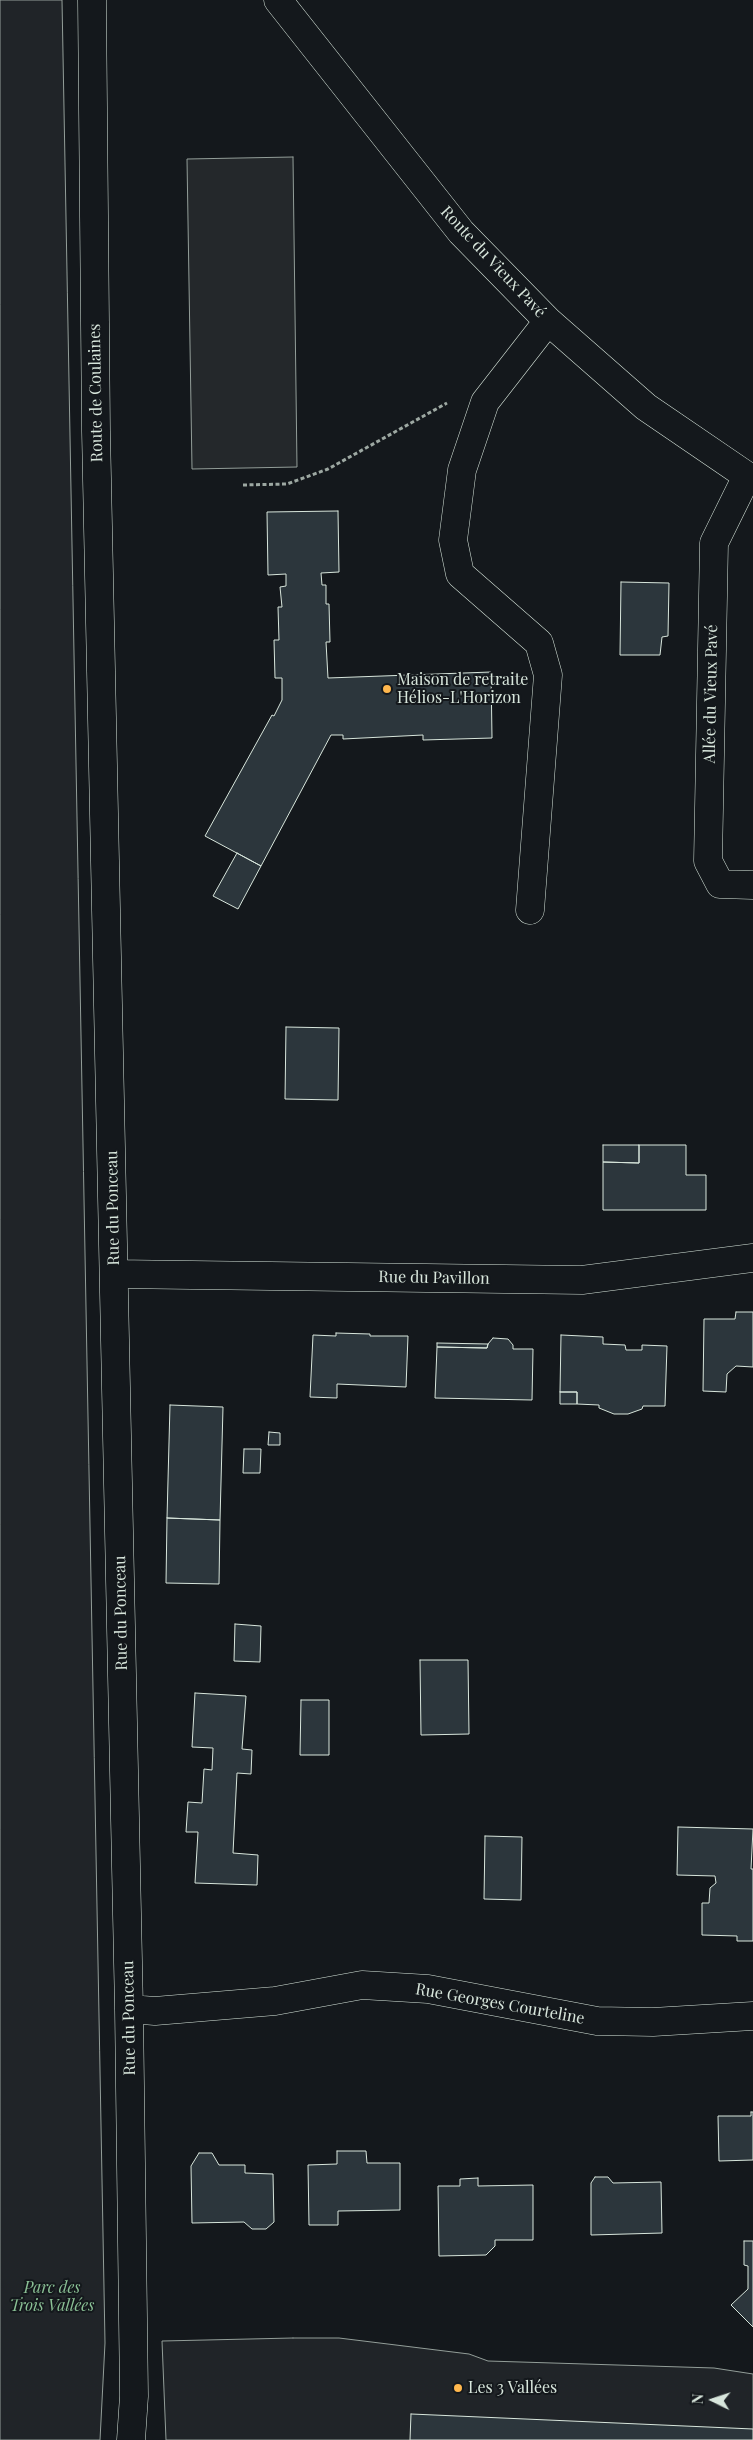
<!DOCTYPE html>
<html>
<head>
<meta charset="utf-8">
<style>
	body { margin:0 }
	#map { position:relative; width:753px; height:2440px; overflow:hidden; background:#14181c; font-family:"Playfair Display",serif }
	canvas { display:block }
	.north { position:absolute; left:688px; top:2375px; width:50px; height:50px; -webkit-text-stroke:4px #14181c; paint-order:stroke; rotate:274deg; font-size:14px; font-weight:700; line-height:20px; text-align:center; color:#d8e6dc }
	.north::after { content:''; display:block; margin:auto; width:18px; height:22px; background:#d8e6dc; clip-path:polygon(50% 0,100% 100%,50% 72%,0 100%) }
</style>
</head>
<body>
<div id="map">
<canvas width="753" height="2440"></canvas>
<div class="north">N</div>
</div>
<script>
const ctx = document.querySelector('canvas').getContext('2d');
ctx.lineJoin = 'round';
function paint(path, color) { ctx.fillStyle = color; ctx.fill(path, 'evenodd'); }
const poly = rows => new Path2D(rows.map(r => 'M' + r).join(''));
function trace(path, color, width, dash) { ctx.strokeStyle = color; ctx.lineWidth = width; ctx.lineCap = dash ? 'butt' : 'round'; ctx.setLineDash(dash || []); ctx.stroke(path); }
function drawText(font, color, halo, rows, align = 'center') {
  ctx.font = font + ' "Playfair Display",serif'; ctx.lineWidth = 4; ctx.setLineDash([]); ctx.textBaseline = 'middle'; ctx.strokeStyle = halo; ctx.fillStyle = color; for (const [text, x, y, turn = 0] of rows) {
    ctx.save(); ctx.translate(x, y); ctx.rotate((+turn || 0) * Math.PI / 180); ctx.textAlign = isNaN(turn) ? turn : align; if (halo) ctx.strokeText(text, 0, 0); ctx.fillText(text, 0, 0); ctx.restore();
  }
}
const green = poly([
	[0,0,62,0,105,2343,100,2440,0,2440,0,0],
	[293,2338,339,2338,469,2354,488,2361,714,2368,753,2374,753,2440,166,2440,162,2341,293,2338]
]);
paint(green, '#202428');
trace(green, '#939e99', 1);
const parking = poly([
	[293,157,297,467,192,469,187,159,293,157]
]);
paint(parking, '#24282b');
trace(parking, '#939e99', 1);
const building = poly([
	[338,511,339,572,321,573,322,585,326,585,326,604,329,604,330,642,326,642,328,678,491,672,492,738,423,740,423,735,343,739,343,735,331,735,261,866,205,836,272,715,274,716,282,700,282,678,275,678,274,640,279,640,278,607,282,607,280,587,286,586,286,574,268,575,267,512,338,511],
	[621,582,669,583,668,636,662,637,660,655,620,655,621,582],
	[237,853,261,866,238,909,213,896,237,853],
	[286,1027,339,1028,338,1100,285,1099,286,1027],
	[603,1145,639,1145,639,1163,603,1162,603,1145],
	[639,1145,686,1145,686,1175,706,1175,706,1210,603,1210,603,1162,639,1163,639,1145],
	[736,1312,753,1312,753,1367,736,1366,727,1374,726,1392,703,1391,704,1319,735,1319,736,1312],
	[336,1333,370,1334,370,1336,408,1336,406,1387,337,1384,337,1398,310,1397,313,1335,336,1336,336,1333],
	[561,1335,603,1337,603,1344,625,1345,626,1350,642,1350,642,1345,667,1346,665,1406,643,1406,642,1409,628,1414,614,1414,599,1408,599,1405,577,1404,577,1392,560,1392,561,1335],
	[493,1338,508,1339,513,1345,513,1349,533,1349,532,1400,435,1398,437,1347,487,1348,488,1344,493,1338],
	[437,1343,488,1344,487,1348,437,1347,437,1343],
	[560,1392,577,1392,577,1404,560,1404,560,1392],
	[170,1405,223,1407,220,1520,167,1518,170,1405],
	[269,1432,280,1433,280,1445,268,1445,269,1432],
	[244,1449,261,1449,260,1473,243,1473,244,1449],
	[167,1518,220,1520,219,1584,166,1583,167,1518],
	[235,1624,261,1626,260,1662,234,1661,235,1624],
	[420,1660,468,1660,469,1734,421,1735,420,1660],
	[195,1693,246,1696,242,1749,252,1750,251,1774,237,1773,233,1853,258,1855,257,1885,195,1883,198,1832,186,1832,188,1802,202,1803,204,1769,212,1770,213,1748,192,1747,195,1693],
	[301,1700,329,1700,329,1755,300,1755,301,1700],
	[678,1827,753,1829,751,1869,753,1869,753,1941,737,1941,737,1936,702,1935,702,1903,709,1903,710,1888,716,1883,715,1876,677,1875,678,1827],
	[485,1836,522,1837,521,1900,484,1899,485,1836],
	[751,2112,753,2112,753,2160,719,2161,718,2116,751,2116,751,2112],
	[337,2151,366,2151,367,2163,400,2163,400,2210,338,2211,338,2225,309,2225,308,2165,337,2164,337,2151],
	[199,2153,212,2153,219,2165,245,2165,245,2173,273,2174,274,2222,266,2229,252,2229,244,2222,192,2223,191,2166,199,2153],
	[595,2177,608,2177,613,2183,661,2182,662,2233,591,2235,591,2183,595,2177],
	[478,2178,478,2186,533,2185,533,2240,495,2240,495,2246,486,2255,439,2256,438,2186,460,2186,460,2179,478,2178],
	[744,2241,753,2241,753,2327,731,2305,748,2289,748,2266,744,2265,744,2241],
	[411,2414,753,2429,753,2440,410,2440,411,2414]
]);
paint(building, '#2c363c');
trace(building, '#d8e6dc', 1);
const minor = poly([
	[92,0,96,431,129,2009,134,2396,131,2440],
	[278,0,461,232,548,321,646,407,753,480],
	[747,476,714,543,708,861,720,884,753,885],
	[530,910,548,675,539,643,460,574,453,540,462,470,485,402,548,321],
	[114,1274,582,1280,753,1258],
	[129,2009,155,2011,275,2001,362,1985,428,1989,597,2021,653,2022,753,2016]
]);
trace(minor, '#d8e6dc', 29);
trace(poly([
	[243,485,287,484,328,469,447,403]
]), '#9da8a2', 3, [4, 2.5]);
trace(minor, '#14181c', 28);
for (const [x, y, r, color] of [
	[387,689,5,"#ffb74d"],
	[458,2388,5,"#ffb74d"]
]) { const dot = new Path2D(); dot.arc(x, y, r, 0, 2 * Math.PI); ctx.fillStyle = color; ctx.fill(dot); trace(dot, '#14181c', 2); }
drawText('16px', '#d8e6dc', '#14181c', [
	["Route du Vieux Pavé",493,262,47],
	["Route de Coulaines",96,393,-91],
	["Allée du Vieux Pavé",711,694,-89],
	["Rue du Ponceau",113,1208,-91],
	["Rue du Pavillon",434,1278,1],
	["Rue du Ponceau",121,1613,-91],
	["Rue Georges Courteline",500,2004,10],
	["Rue du Ponceau",129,2018,-91]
]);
drawText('16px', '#d8e6dc', '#14181c', [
	["Maison de retraite",397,680],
	["Hélios-L'Horizon",397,698],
	["Les 3 Vallées",468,2388]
], 'left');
drawText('italic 16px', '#8ac095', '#14181c', [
	["Parc des",52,2288],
	["Trois Vallées",52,2306]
]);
</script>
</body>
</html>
